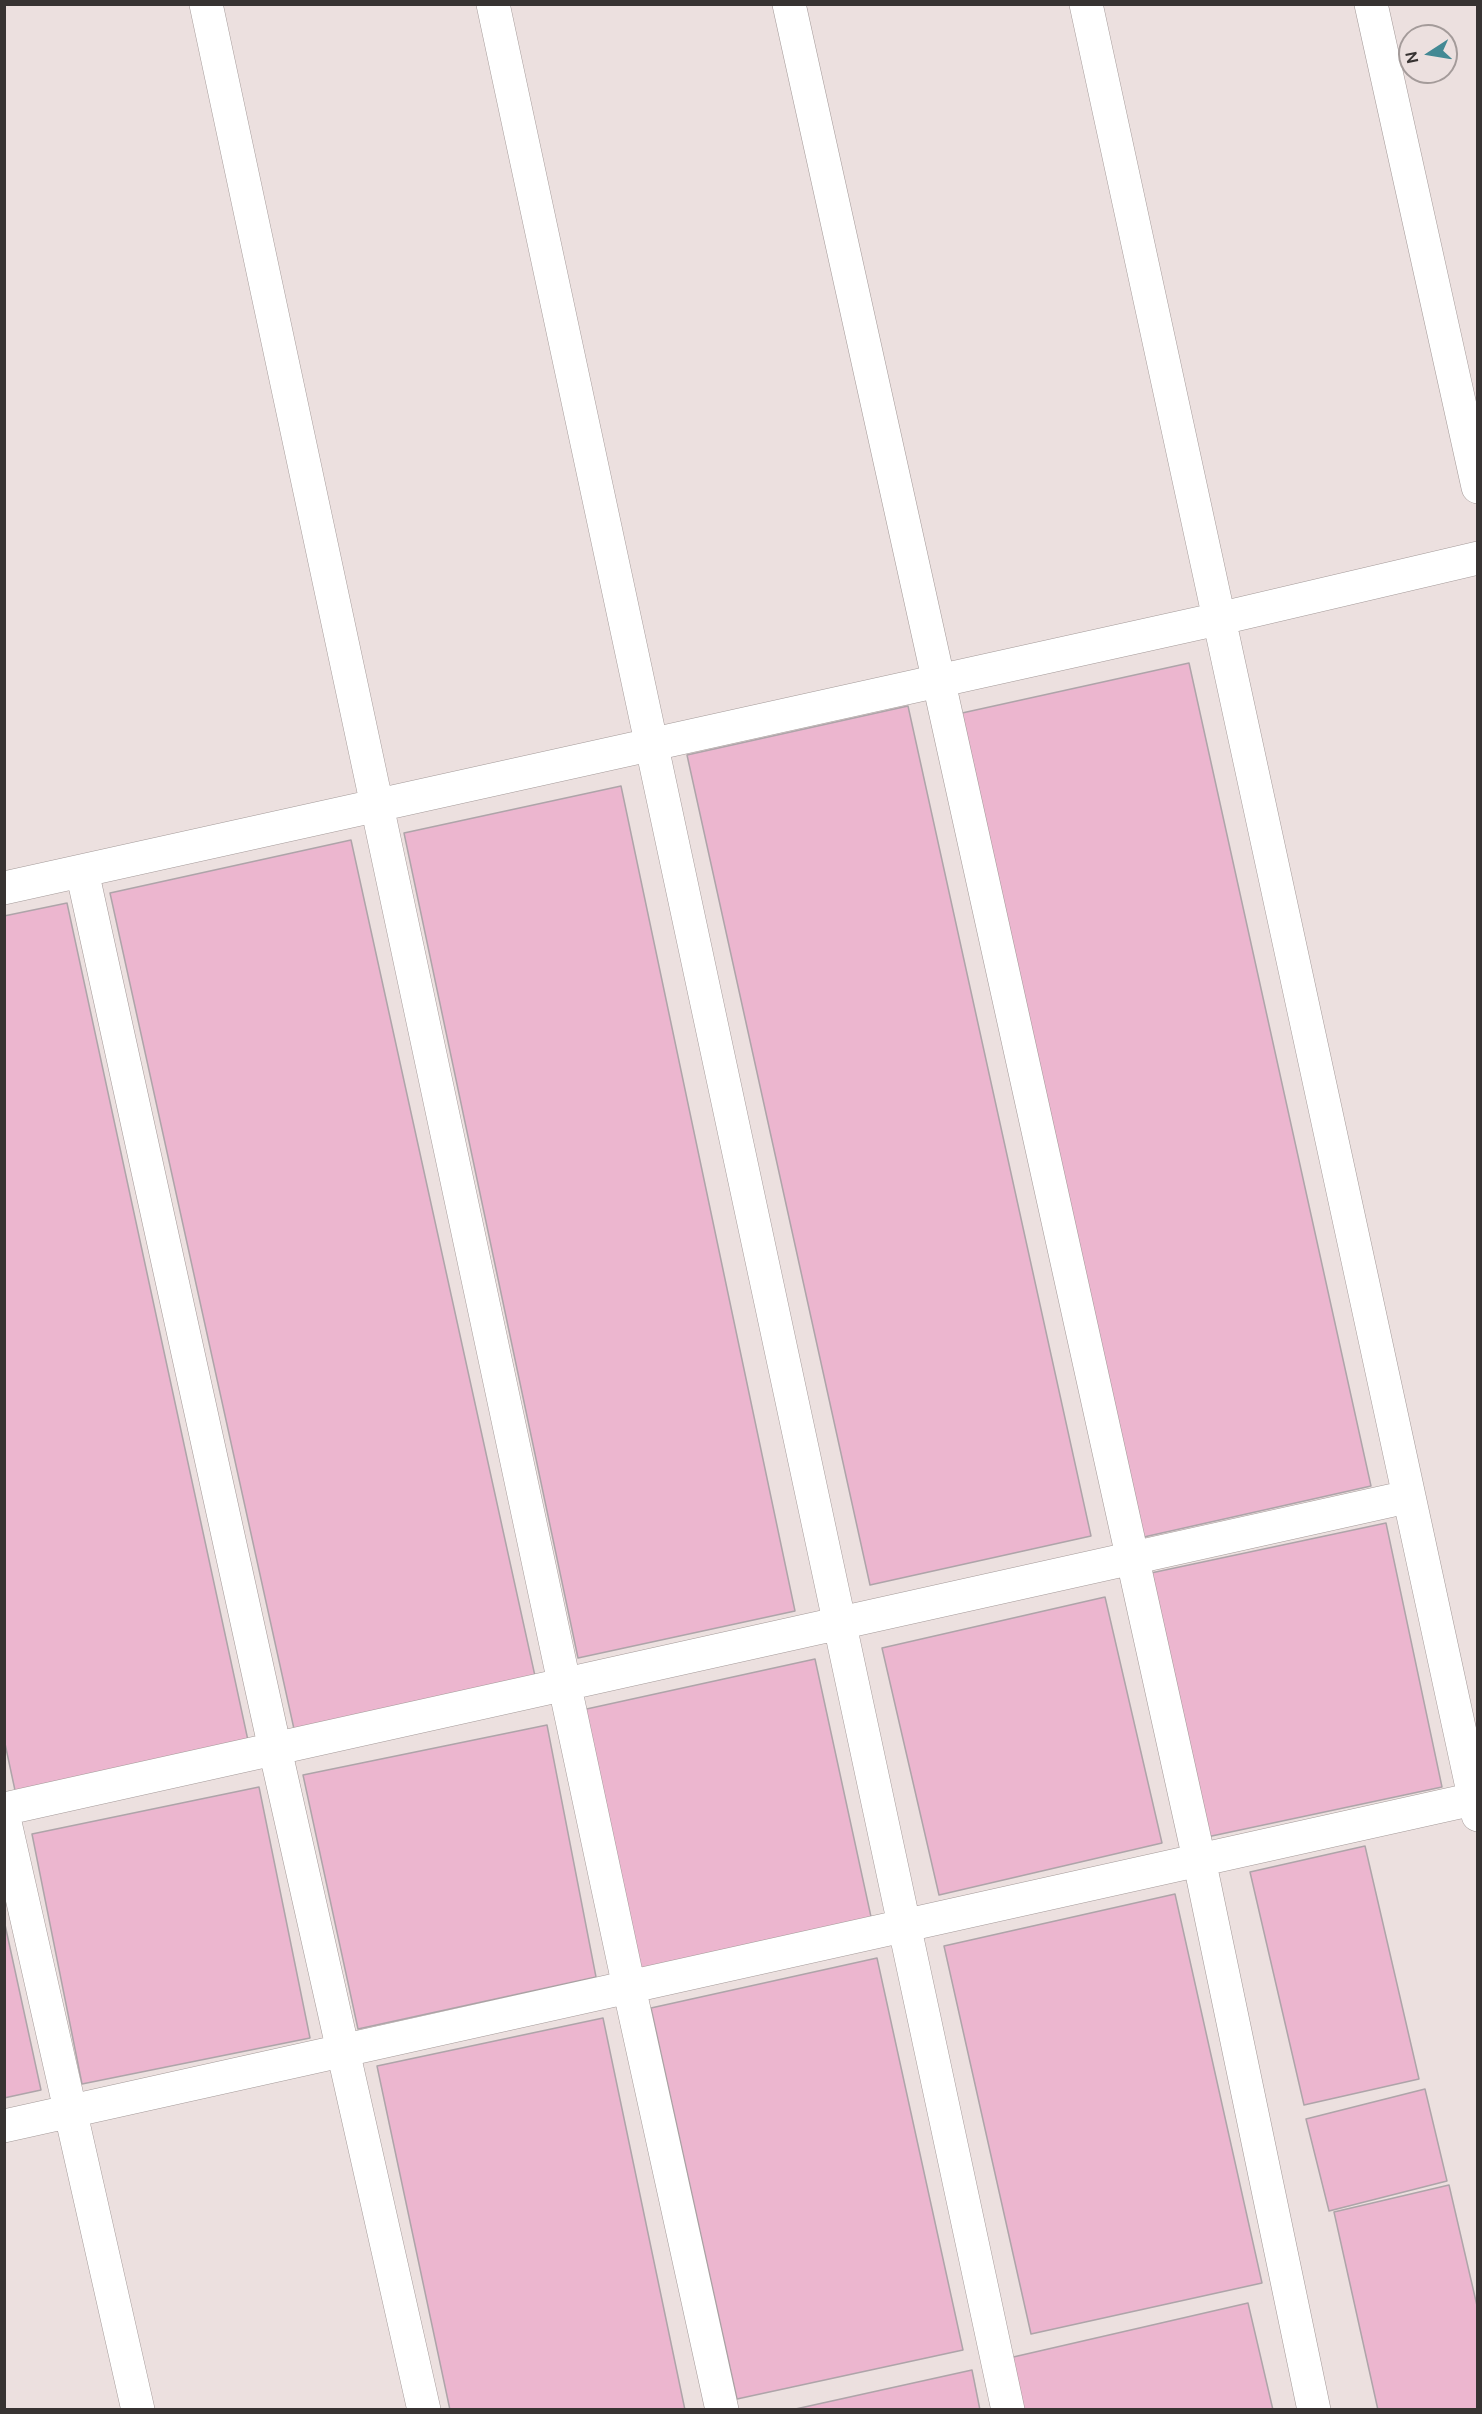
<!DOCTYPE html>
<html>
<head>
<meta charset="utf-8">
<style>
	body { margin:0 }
	#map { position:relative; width:1482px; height:2414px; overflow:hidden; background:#ece0df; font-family:"DM Sans",sans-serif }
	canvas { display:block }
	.frame { position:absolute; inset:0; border:6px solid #373332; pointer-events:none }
	.north { position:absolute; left:1398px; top:24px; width:60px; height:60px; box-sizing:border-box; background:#ece0df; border:2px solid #a49b9a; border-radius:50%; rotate:258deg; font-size:16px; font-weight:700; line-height:24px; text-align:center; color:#373332 }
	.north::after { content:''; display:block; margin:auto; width:21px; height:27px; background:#438994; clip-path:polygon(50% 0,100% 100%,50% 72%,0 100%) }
</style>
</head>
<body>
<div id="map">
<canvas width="1482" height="2414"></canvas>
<div class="frame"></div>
<div class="north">N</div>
</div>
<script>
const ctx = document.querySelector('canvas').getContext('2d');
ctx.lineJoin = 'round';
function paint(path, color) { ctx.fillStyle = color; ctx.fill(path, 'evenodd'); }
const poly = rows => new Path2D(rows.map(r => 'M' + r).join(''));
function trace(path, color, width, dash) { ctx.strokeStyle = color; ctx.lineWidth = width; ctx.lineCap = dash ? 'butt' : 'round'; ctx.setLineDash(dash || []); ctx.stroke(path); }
const building = poly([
	[1189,663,1371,1486,1135,1539,953,715,1189,663],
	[908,706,1091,1536,870,1585,687,755,908,706],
	[621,786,795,1611,578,1658,404,833,621,786],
	[351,840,535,1676,294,1729,110,893,351,840],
	[67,903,249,1745,16,1795,4,1739,4,916,67,903],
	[1386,1523,1442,1787,1207,1837,1151,1573,1386,1523],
	[1105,1597,1162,1843,939,1895,882,1648,1105,1597],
	[815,1659,873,1926,640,1977,582,1710,815,1659],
	[547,1725,596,1977,358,2029,303,1775,547,1725],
	[259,1787,310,2038,82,2084,32,1834,259,1787],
	[1365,1846,1419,2079,1304,2105,1250,1872,1365,1846],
	[1175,1894,1262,2283,1031,2334,944,1946,1175,1894],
	[4,1920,41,2090,4,2098,4,1920],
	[877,1958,963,2350,737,2399,651,2008,877,1958],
	[603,2018,685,2410,450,2410,377,2066,603,2018],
	[1425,2089,1447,2181,1329,2211,1306,2119,1425,2089],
	[1449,2185,1478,2310,1478,2410,1378,2410,1334,2212,1449,2185],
	[1248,2303,1273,2410,1021,2410,1009,2358,1248,2303],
	[972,2370,980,2410,791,2410,972,2370]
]);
paint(building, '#ecb6cf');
trace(building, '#aea4a9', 1.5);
const minor = poly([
	[206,4,629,1987,722,2410],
	[493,4,1008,2410],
	[789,4,1199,1859,1314,2410],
	[1086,4,1478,1815],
	[1371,4,1478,487],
	[82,871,275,1749,424,2410],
	[4,888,1218,619,1478,558],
	[4,1809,1407,1497],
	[4,1818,138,2410],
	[4,2126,1478,1798]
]);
trace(minor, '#a49a99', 34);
trace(minor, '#fff', 33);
</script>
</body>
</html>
